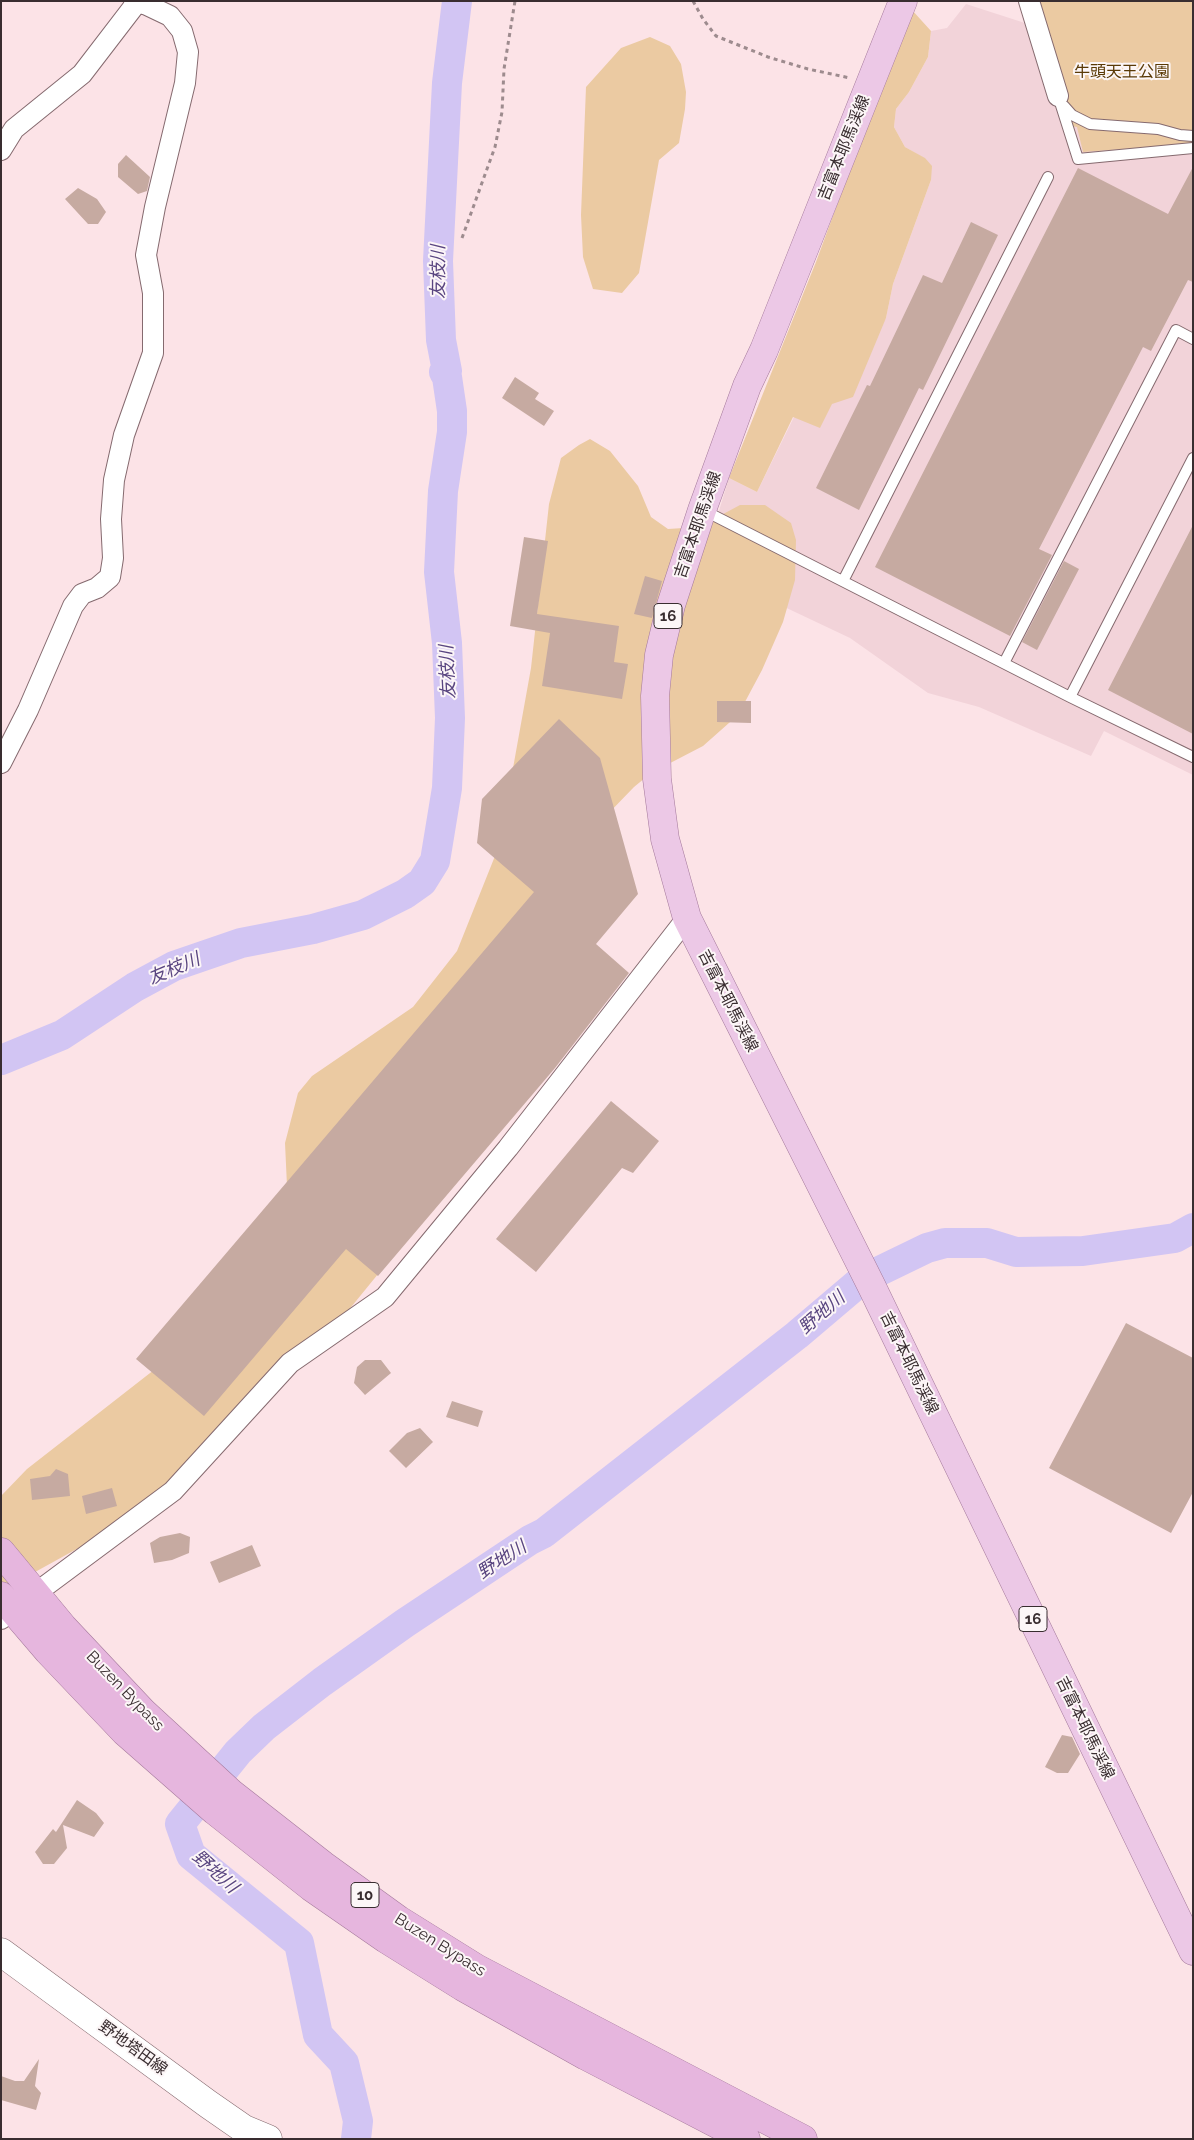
<!DOCTYPE html>
<html>
<head>
<meta charset="utf-8">
<style>
	body { margin:0 }
	#map { position:relative; width:1194px; height:2140px; overflow:hidden; background:#fce3e7; font-family:Raleway,sans-serif }
	canvas { display:block }
	.frame { position:absolute; inset:0; border:2px solid #392d30; pointer-events:none }
</style>
</head>
<body>
<div id="map">
<canvas width="1194" height="2140"></canvas>
<div class="frame"></div>
</div>
<script>
const ctx = document.querySelector('canvas').getContext('2d');
ctx.lineJoin = 'round';
function paint(path, color) { ctx.fillStyle = color; ctx.fill(path, 'evenodd'); }
const poly = rows => new Path2D(rows.map(r => 'M' + r).join(''));
function trace(path, color, width, dash) { ctx.strokeStyle = color; ctx.lineWidth = width; ctx.lineCap = dash ? 'butt' : 'round'; ctx.setLineDash(dash || []); ctx.stroke(path); }
function drawText(font, color, halo, rows, align = 'center') {
  ctx.font = font + ' Raleway,"Noto Sans JP",sans-serif'; ctx.lineWidth = 4; ctx.setLineDash([]); ctx.textBaseline = 'middle'; ctx.strokeStyle = halo; ctx.fillStyle = color; for (const [text, x, y, turn = 0] of rows) {
    ctx.save(); ctx.translate(x, y); ctx.rotate((+turn || 0) * Math.PI / 180); ctx.textAlign = isNaN(turn) ? turn : align; if (halo) ctx.strokeText(text, 0, 0); ctx.fillText(text, 0, 0); ctx.restore();
  }
}
paint(poly([
	[966,4,1028,24,1077,127,1193,144,1193,775,1104,731,1091,756,979,707,928,693,850,638,757,594,708,547,729,478,757,492,794,417,832,404,886,318,893,284,931,180,924,158,905,147,894,127,896,109,909,92,928,57,931,31,947,28]
]), '#f2d3d9');
paint(poly([
	[1020,1,1193,1,1193,144,1083,152,1077,127,1062,125],
	[912,10,931,31,928,57,909,92,896,109,894,127,905,147,925,158,932,166,931,180,893,284,886,318,853,397,832,404,820,428,793,417,757,492,729,478,816,262,879,91],
	[650,37,670,46,681,64,686,92,685,109,679,143,659,160,639,273,622,293,593,289,583,257,581,215,586,87,621,48],
	[590,439,610,451,638,486,651,517,668,529,699,527,740,505,765,505,791,523,796,540,795,580,783,622,762,670,738,715,703,746,651,773,634,787,605,817,436,1203,343,1317,291,1371,122,1524,17,1582,1,1601,1,1496,27,1469,168,1359,287,1186,285,1143,298,1093,312,1076,413,1007,457,951,499,846,531,668,549,504,561,458,579,445]
]), '#ebcaa2');
trace(poly([
	[1,1060,62,1035,135,987,174,966,241,943,313,929,363,915,405,894,422,882,435,861,447,788,450,718,447,643,439,572,443,491,452,432,452,411,447,377,444,372,447,371,441,340,438,261,447,83,457,1],
	[356,2139,358,2121,344,2063,318,2035,299,1943,191,1855,180,1824,238,1752,264,1727,322,1682,405,1623,530,1540,544,1533,797,1335,863,1279,927,1248,945,1243,987,1243,1016,1252,1083,1251,1175,1238,1193,1228]
]), '#d2c5f3', 30);
paint(poly([
	[126,155,150,177,147,191,138,194,118,177,118,164],
	[1193,167,1193,282,1188,280,1151,351,1143,347,1039,549,1052,555,1010,636,875,567,1078,168,1168,214],
	[78,188,97,199,106,212,98,224,88,224,65,199],
	[971,222,998,235,923,390,919,388,859,510,816,488,867,385,870,386,923,275,942,283],
	[515,377,539,393,535,399,554,411,544,426,502,398],
	[1193,525,1193,734,1108,690],
	[524,537,548,541,537,614,619,626,614,662,628,664,622,699,542,686,550,633,510,626],
	[1064,561,1079,569,1037,650,1022,642],
	[645,576,662,581,652,618,634,614],
	[717,701,751,701,751,723,717,722],
	[559,719,600,758,638,894,596,944,629,973,555,1068,378,1276,346,1249,204,1416,136,1359,534,892,477,843,482,799],
	[611,1101,659,1141,633,1173,622,1168,536,1272,496,1239],
	[1126,1323,1193,1358,1193,1492,1171,1533,1049,1468],
	[365,1360,381,1360,391,1373,365,1395,354,1383,357,1367],
	[452,1401,483,1411,478,1427,446,1417],
	[420,1428,433,1442,406,1468,389,1451,407,1433],
	[56,1469,68,1474,70,1496,32,1500,30,1479,50,1476],
	[112,1488,117,1506,86,1514,82,1496],
	[180,1533,190,1537,189,1553,172,1560,154,1563,150,1543,160,1537],
	[252,1545,261,1566,219,1583,210,1562],
	[1062,1735,1072,1737,1080,1754,1068,1773,1057,1773,1045,1767],
	[77,1800,96,1813,104,1823,94,1837,63,1825,67,1848,54,1864,43,1864,35,1852,53,1829,56,1832],
	[39,2059,35,2086,41,2093,36,2110,1,2100,1,2076,15,2081,24,2081]
]), '#c6aaa1');
const service = poly([
	[1058,96,1078,159,1193,148],
	[1064,106,1072,115,1090,124,1158,129,1180,135,1193,136],
	[703,510,1070,697,1193,757],
	[843,581,1048,177],
	[1004,663,1176,330,1193,339],
	[1070,697,1193,458]
]);
const minor = poly([
	[1029,1,1058,96],
	[1,150,14,129,82,74,138,1],
	[1,763,28,710,73,606,82,594,97,588,110,577,113,558,111,519,114,480,124,435,153,353,153,293,146,255,155,207,185,83,188,52,182,31,170,16,147,5,134,1],
	[1,1619,173,1491,290,1363,385,1297,508,1148,687,918]
]);
const secondary = poly([
	[1,1952,208,2104,244,2129,268,2139]
]);
const primary = poly([
	[903,1,764,350,747,386,702,510,671,605,659,655,655,696,657,779,665,839,687,918,872,1287,1193,1951]
]);
const trunk = poly([
	[1,1552,63,1627,143,1712,231,1793,323,1865,399,1920,476,1968,803,2139],
	[1,1596,48,1651,125,1732,215,1811,311,1887,386,1939,463,1987,586,2056,746,2139]
]);
trace(service, '#856a6f', 12);
trace(minor, '#856a6f', 22);
trace(secondary, '#856a6f', 29);
trace(primary, '#a57a9c', 29);
trace(trunk, '#a57a9c', 29);
trace(poly([
	[693,1,703,19,716,36,768,57,808,69,850,78],
	[462,238,495,147,502,112,504,69,515,1]
]), '#9d8b8e', 3, [4, 4]);
trace(service, '#fff', 10);
trace(minor, '#fff', 20);
trace(secondary, '#fff', 28);
trace(primary, '#ecc8e6', 28);
trace(trunk, '#e6b6de', 28);
for (const [x, y, w] of [
	[668,616,28],
	[1033,1619,28],
	[365,1895,28]
]) { const box = new Path2D(); box.roundRect(x - w / 2, y - 12.5, w, 25, 4); ctx.fillStyle = '#fcf6f7'; ctx.fill(box); trace(box, '#392d30', 1); }
drawText('bold 15px', '#392d30', null, [
	["16",668,616],
	["16",1033,1619],
	["10",365,1895]
]);
drawText('16px', '#5a3a06', '#fcf6f7', [
	["牛頭天王公園",1122,72]
]);
drawText('16px', '#392d30', '#fcf6f7', [
	["吉富本耶馬渓線",844,148,-68],
	["吉富本耶馬渓線",698,525,-71],
	["吉富本耶馬渓線",728,1001,63],
	["吉富本耶馬渓線",909,1363,64],
	["Buzen Bypass",125,1691,46],
	["吉富本耶馬渓線",1085,1728,64],
	["Buzen Bypass",440,1945,32],
	["野地塔田線",133,2048,36]
]);
drawText('italic 18px', '#594580', '#fcf6f7', [
	["友枝川",439,272,-90],
	["友枝川",448,672,-93],
	["友枝川",174,969,-23],
	["野地川",822,1313,-41],
	["野地川",502,1560,-33],
	["野地川",215,1872,42]
]);
</script>
</body>
</html>
